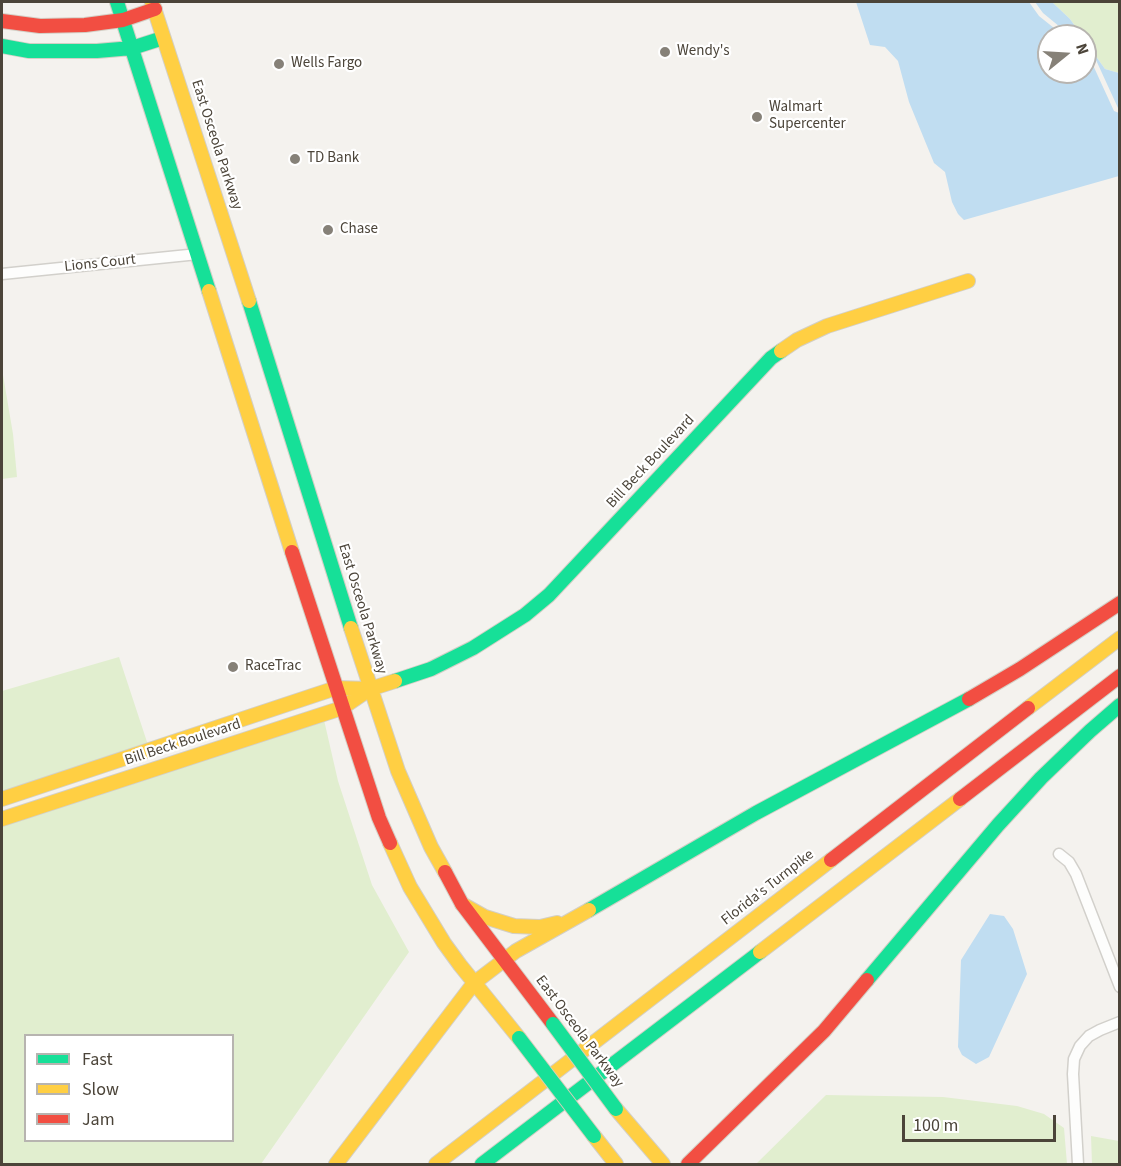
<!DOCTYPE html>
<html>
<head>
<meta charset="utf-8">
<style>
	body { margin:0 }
	#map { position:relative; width:1121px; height:1166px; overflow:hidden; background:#f4f2ee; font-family:"Source Sans 3",sans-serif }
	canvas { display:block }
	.frame { position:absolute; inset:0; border:3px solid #4b4439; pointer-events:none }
	.legend { position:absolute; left:24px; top:1034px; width:210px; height:108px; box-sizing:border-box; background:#fff; border:2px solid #b7b4b0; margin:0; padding:8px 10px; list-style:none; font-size:18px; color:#4b4439 }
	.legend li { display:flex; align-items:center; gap:12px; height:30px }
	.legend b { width:30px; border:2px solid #b7b4b0 }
	.north { position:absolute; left:1037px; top:24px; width:60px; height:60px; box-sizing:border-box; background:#fff; border:2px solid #b7b4b0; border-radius:50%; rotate:72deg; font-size:16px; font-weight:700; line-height:24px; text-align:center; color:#4b4439 }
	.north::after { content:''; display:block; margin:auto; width:21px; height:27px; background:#868178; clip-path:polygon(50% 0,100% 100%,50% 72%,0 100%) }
	.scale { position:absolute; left:902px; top:1115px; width:154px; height:27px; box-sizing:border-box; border:3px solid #4b4439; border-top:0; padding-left:8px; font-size:18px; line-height:21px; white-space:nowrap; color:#4b4439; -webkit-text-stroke:4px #fff; paint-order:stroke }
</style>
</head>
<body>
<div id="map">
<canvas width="1121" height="1166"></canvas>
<div class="frame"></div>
<ul class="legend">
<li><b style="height:8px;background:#16e098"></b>Fast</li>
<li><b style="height:8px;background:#ffcf43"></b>Slow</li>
<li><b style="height:8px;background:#f24e42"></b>Jam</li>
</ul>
<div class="north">N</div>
<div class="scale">100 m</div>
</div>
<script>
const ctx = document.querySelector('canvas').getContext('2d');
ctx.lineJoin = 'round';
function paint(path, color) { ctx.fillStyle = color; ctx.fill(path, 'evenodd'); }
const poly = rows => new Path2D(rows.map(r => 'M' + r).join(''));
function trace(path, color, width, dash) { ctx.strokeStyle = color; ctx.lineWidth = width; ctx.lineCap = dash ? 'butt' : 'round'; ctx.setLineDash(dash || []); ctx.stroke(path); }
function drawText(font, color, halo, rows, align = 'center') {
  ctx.font = font + ' "Source Sans 3",sans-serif'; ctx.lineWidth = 4.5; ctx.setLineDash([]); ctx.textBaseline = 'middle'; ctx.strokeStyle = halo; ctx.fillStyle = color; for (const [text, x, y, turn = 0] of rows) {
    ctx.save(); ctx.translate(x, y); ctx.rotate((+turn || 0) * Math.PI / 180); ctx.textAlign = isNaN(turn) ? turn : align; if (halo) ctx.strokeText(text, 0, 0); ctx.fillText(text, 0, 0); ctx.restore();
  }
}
paint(poly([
	[1052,2,1119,2,1119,73,1105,69,1085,41,1085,36,1082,36,1070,19],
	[2,369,13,434,17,477,2,479],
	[119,657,148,745,2,793,2,691],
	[324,720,338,781,372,885,409,952,261,1164,2,1164,2,824],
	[26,1036,232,1036,232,1140,26,1140],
	[826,1095,943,1097,1017,1106,1044,1114,1064,1128,1067,1164,757,1164,757,1163],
	[1091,1136,1119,1141,1119,1164,1092,1164]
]), '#e1eecf');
paint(poly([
	[856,2,1029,2,1039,16,1064,36,1049,36,1049,72,1085,72,1085,56,1092,63,1114,111,1119,113,1119,176,964,220,958,214,952,202,945,172,934,163,909,102,898,61,885,47,870,45],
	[1035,2,1052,2,1070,19,1082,36,1071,36,1043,13],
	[1085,41,1105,69,1119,73,1119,108,1118,108,1096,60,1085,49],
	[990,914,1004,916,1013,929,1027,974,989,1057,976,1064,962,1055,958,1047,961,960]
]), '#c0ddf1');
const street = poly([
	[2,274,198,254],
	[1059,854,1069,862,1076,874,1120,987],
	[1078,1164,1073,1074,1074,1059,1080,1046,1089,1036,1100,1030,1120,1022]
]);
const fast = poly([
	[117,2,209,291],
	[2,46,29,51,97,51,132,48,163,38],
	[249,301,351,628],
	[395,681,431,669,473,648,525,615,549,595,771,358,781,351],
	[589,910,756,813,969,699],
	[867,980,998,825,1041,778,1090,731,1120,705],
	[482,1164,760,952]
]);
const slow = poly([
	[152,2,249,301],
	[209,291,292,552],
	[781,351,797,340,827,326,968,281],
	[351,628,398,771,431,847,445,872],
	[1028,708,1120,638],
	[2,799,336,688,370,689],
	[2,819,342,708,370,689,395,681],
	[390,843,410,887,444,943,460,965,519,1038],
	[462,904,485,917,514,926,540,927,557,923],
	[760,952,960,799],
	[616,1109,663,1164],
	[594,1136,616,1164],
	[336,1164,474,983,516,951,589,910],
	[436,1164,831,860]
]);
const jam = poly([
	[2,21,40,26,85,25,123,20,155,9],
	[292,552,379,818,390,843],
	[969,699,1020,669,1120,603],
	[960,799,1120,676],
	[831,860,1028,708],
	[445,872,462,904,553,1024],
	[688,1164,824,1031,867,980]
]);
trace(street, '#d2d0cb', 13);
trace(fast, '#d3cfc5', 16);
trace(slow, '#d3cfc5', 16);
trace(jam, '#d3cfc5', 16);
trace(street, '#fdfdfc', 10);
trace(fast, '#16e098', 14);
trace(slow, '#ffcf43', 14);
trace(jam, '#f24e42', 14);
const fastBridge = poly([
	[553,1024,616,1109],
	[519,1038,594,1136]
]);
trace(fastBridge, '#d6cebb', 16, []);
trace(fastBridge, '#16e098', 14);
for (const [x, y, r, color] of [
	[665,52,6,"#868178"],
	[279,64,6,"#868178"],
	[757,117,6,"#868178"],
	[295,159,6,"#868178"],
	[328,230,6,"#868178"],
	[233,667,6,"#868178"]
]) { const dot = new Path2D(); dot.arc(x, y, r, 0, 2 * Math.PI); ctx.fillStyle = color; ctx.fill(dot); trace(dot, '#fff', 2); }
drawText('15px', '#4b4439', '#fff', [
	["Wendy's",677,52],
	["Wells Fargo",291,64],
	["Walmart",769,108],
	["Supercenter",769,125],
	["TD Bank",307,159],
	["Chase",340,230],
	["RaceTrac",245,667]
], 'left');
drawText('15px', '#4b4439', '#fff', [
	["East Osceola Parkway",216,145,72],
	["Lions Court",100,264,-6],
	["Bill Beck Boulevard",651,462,-47],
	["East Osceola Parkway",362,609,73],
	["Bill Beck Boulevard",183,743,-18],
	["Florida's Turnpike",768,888,-38],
	["East Osceola Parkway",579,1032,53]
]);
</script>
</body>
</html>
